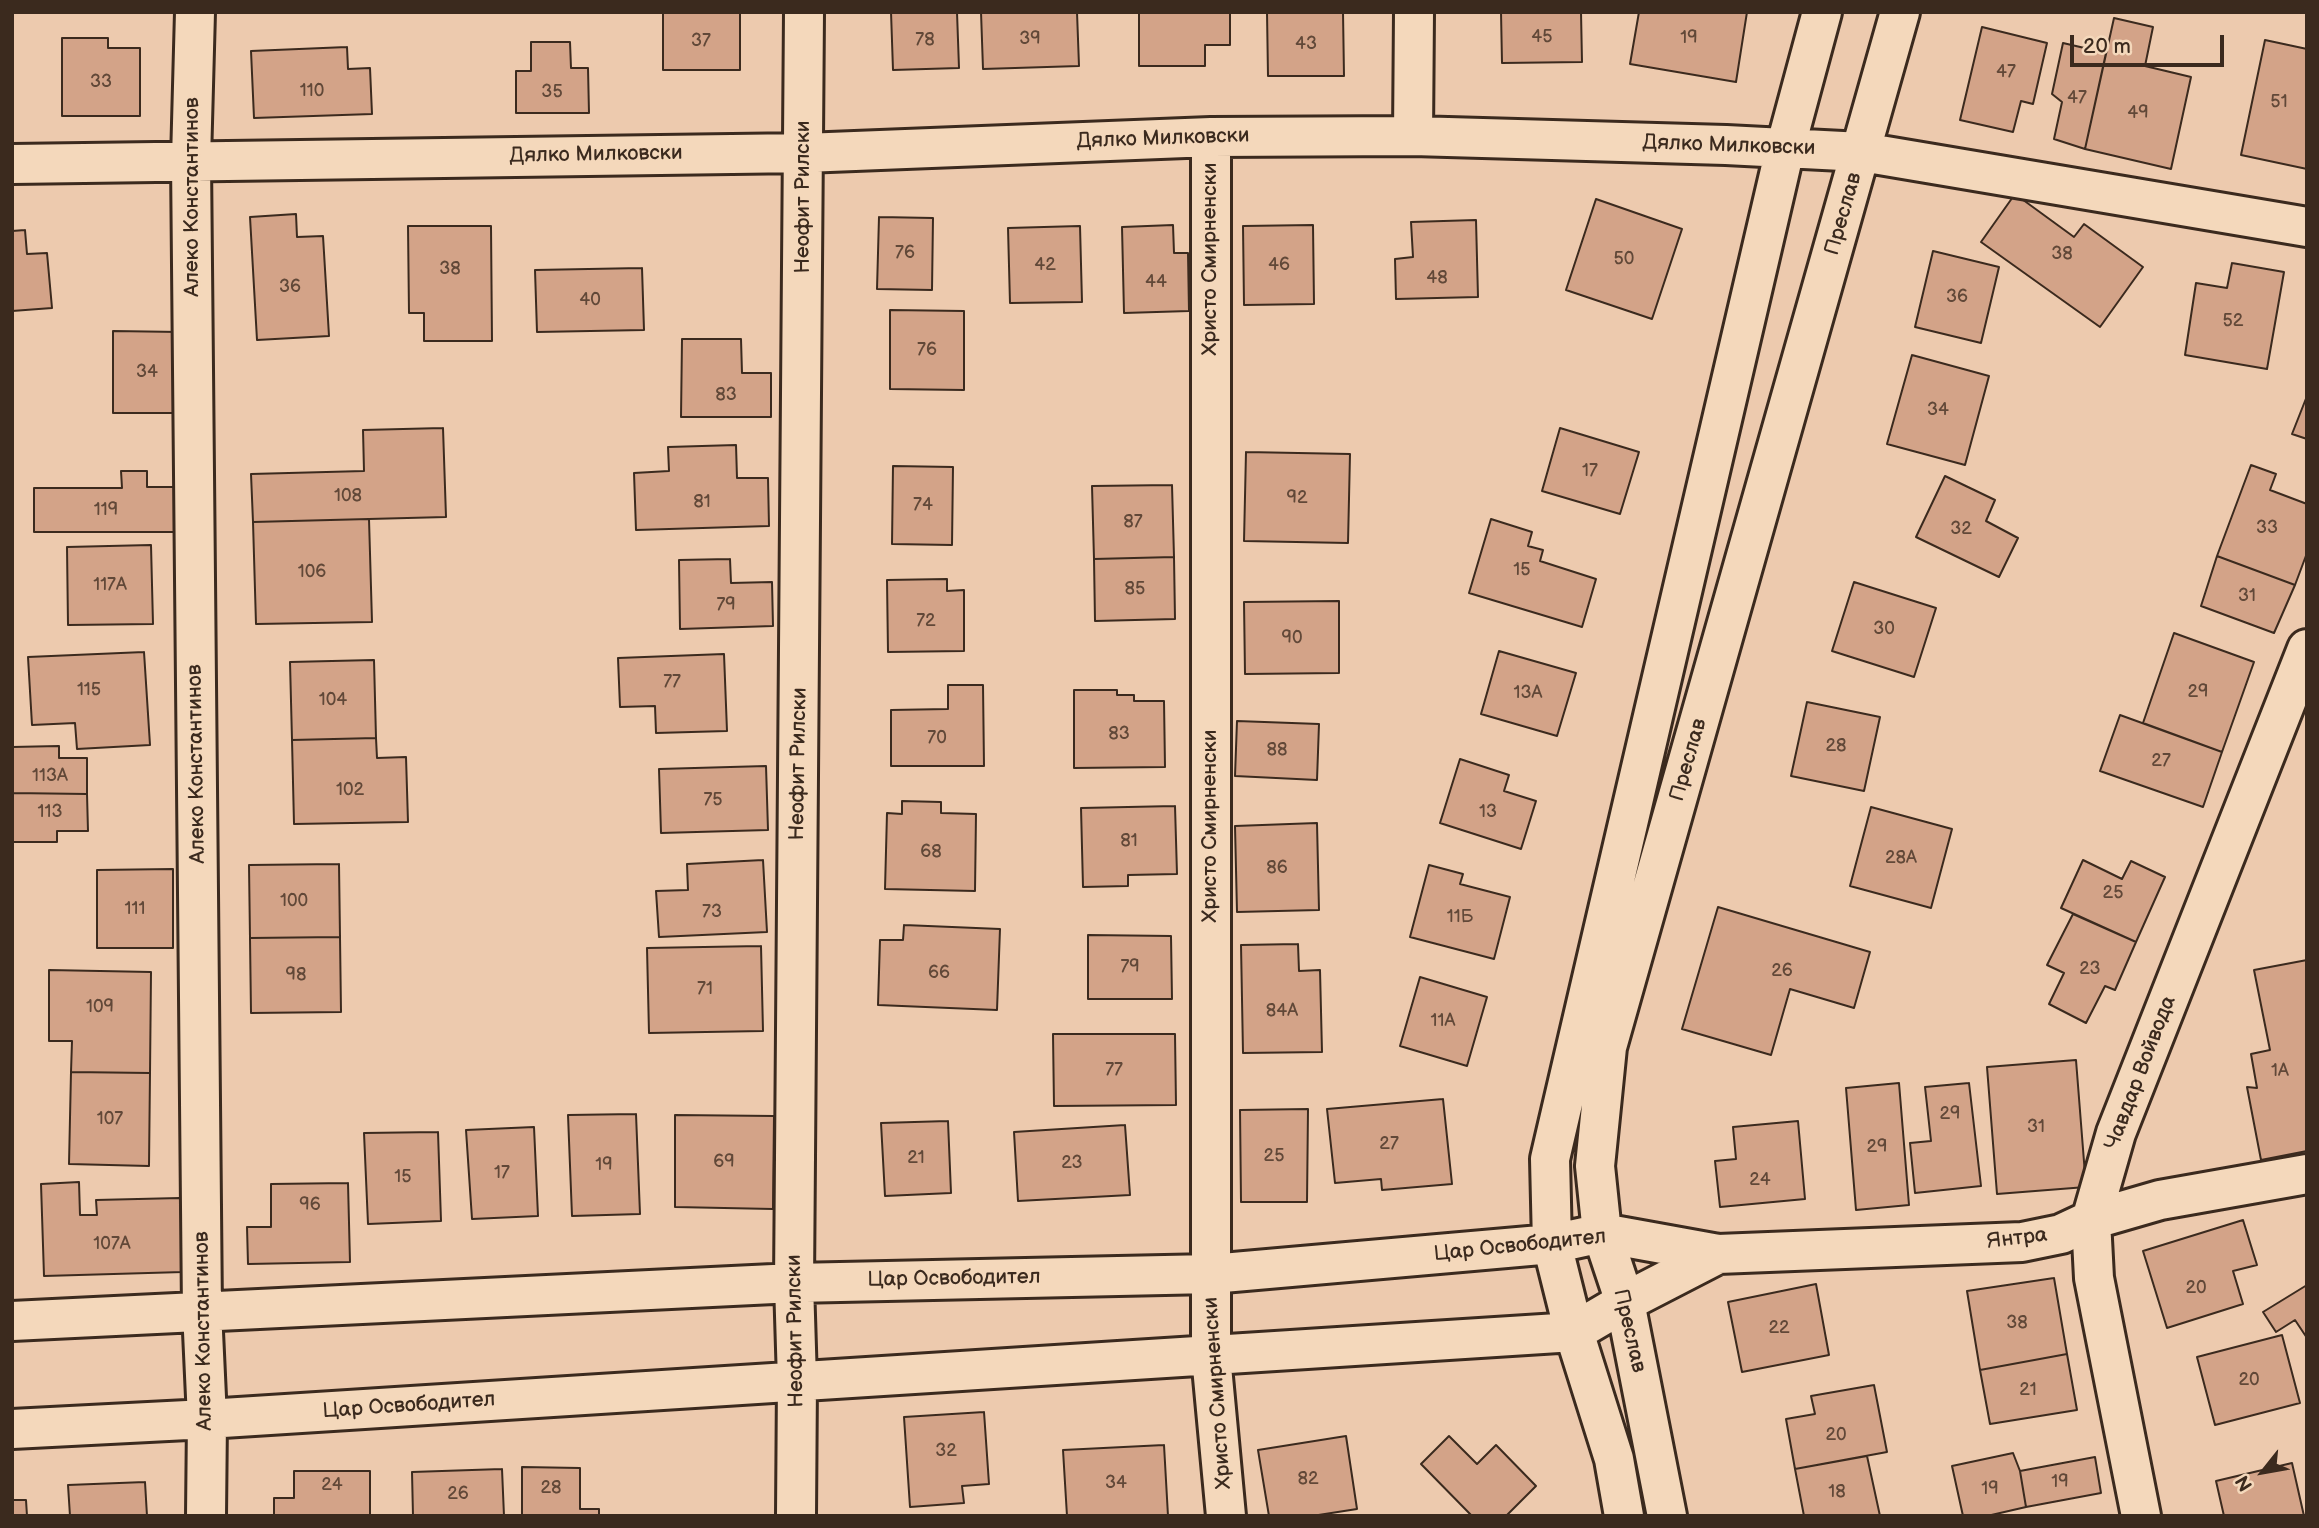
<!DOCTYPE html>
<html>
<head>
<meta charset="utf-8">
<style>
	body { margin:0 }
	#map { position:relative; width:2319px; height:1528px; overflow:hidden; background:#edcaae; font-family:"Balsamiq Sans",sans-serif }
	canvas { display:block }
	.frame { position:absolute; inset:0; border:14px solid #3b2a1e; pointer-events:none }
	.north { position:absolute; left:2228px; top:1437px; width:70px; height:70px; -webkit-text-stroke:5px #f4d8bb; paint-order:stroke; rotate:239deg; font-size:19px; font-weight:700; line-height:28px; text-align:center; color:#3b2a1e }
	.north::after { content:''; display:block; margin:auto; width:24px; height:32px; background:#3b2a1e; clip-path:polygon(50% 0,100% 100%,50% 72%,0 100%) }
	.scale { position:absolute; left:2070px; top:35px; width:154px; height:32px; box-sizing:border-box; border:4px solid #3b2a1e; border-top:0; padding-left:9px; font-size:21px; line-height:24px; white-space:nowrap; color:#3b2a1e; -webkit-text-stroke:5px #f4d8bb; paint-order:stroke }
</style>
</head>
<body>
<div id="map">
<canvas width="2319" height="1528"></canvas>
<div class="frame"></div>
<div class="north">N</div>
<div class="scale">20 m</div>
</div>
<script>
const ctx = document.querySelector('canvas').getContext('2d');
ctx.lineJoin = 'round';
function paint(path, color) { ctx.fillStyle = color; ctx.fill(path, 'evenodd'); }
const poly = rows => new Path2D(rows.map(r => 'M' + r).join(''));
function trace(path, color, width, dash) { ctx.strokeStyle = color; ctx.lineWidth = width; ctx.lineCap = dash ? 'butt' : 'round'; ctx.setLineDash(dash || []); ctx.stroke(path); }
function drawText(font, color, halo, rows, align = 'center') {
  ctx.font = font + ' "Balsamiq Sans",sans-serif'; ctx.lineWidth = 5; ctx.setLineDash([]); ctx.textBaseline = 'middle'; ctx.strokeStyle = halo; ctx.fillStyle = color; for (const [text, x, y, turn = 0] of rows) {
    ctx.save(); ctx.translate(x, y); ctx.rotate((+turn || 0) * Math.PI / 180); ctx.textAlign = isNaN(turn) ? turn : align; if (halo) ctx.strokeText(text, 0, 0); ctx.fillText(text, 0, 0); ctx.restore();
  }
}
const building = poly([
	[663,12,740,12,740,70,663,70,663,12],
	[891,12,957,12,959,68,893,70,891,12],
	[981,12,1077,12,1079,66,983,69,981,12],
	[1139,12,1230,12,1230,45,1205,45,1205,66,1139,66,1139,12],
	[1267,12,1343,12,1344,76,1268,76,1267,12],
	[1501,12,1581,12,1582,62,1502,63,1501,12],
	[1639,12,1747,12,1736,82,1630,64,1639,12],
	[2114,18,2153,27,2145,66,2191,77,2171,169,2085,149,2114,18],
	[1982,27,2047,43,2033,104,2021,101,2013,132,1960,120,1982,27],
	[62,38,108,38,108,48,140,48,140,116,62,116,62,38],
	[2265,40,2307,49,2307,169,2241,155,2265,40],
	[531,42,570,42,571,68,588,68,589,113,516,113,516,71,531,71,531,42],
	[2063,43,2106,53,2085,149,2054,139,2062,102,2052,94,2063,43],
	[347,47,348,69,370,68,372,114,254,118,251,51,347,47],
	[2015,194,2074,237,2084,224,2143,267,2100,327,1981,242,2015,194],
	[1596,199,1682,229,1652,319,1566,290,1596,199],
	[296,214,297,237,323,236,329,336,257,340,250,217,296,214],
	[879,217,933,218,932,290,877,289,879,217],
	[1476,220,1478,297,1396,299,1395,259,1413,257,1411,222,1476,220],
	[1173,225,1174,253,1188,253,1189,311,1124,313,1122,227,1173,225],
	[1313,225,1314,304,1244,305,1243,226,1313,225],
	[408,226,491,226,492,341,424,341,424,313,409,313,408,226],
	[1080,226,1082,302,1010,303,1008,228,1080,226],
	[25,230,27,254,47,253,52,308,12,311,12,231,25,230],
	[1933,251,1999,267,1981,343,1915,327,1933,251],
	[2232,263,2284,272,2267,369,2185,355,2196,283,2227,288,2232,263],
	[642,268,644,330,537,332,535,270,642,268],
	[890,310,964,311,964,390,890,389,890,310],
	[113,331,180,332,180,413,113,413,113,331],
	[682,339,741,339,742,373,771,373,771,417,681,417,682,339],
	[1912,355,1989,376,1965,465,1887,444,1912,355],
	[2307,396,2307,439,2292,434,2307,396],
	[443,428,446,517,253,522,251,474,364,471,363,430,443,428],
	[1560,428,1639,452,1620,514,1542,491,1560,428],
	[736,445,737,478,768,478,769,526,636,530,634,473,669,471,668,447,736,445],
	[1246,452,1350,454,1348,543,1244,541,1246,452],
	[2251,465,2276,474,2270,490,2307,504,2307,553,2295,585,2217,556,2251,465],
	[893,466,953,467,952,545,892,544,893,466],
	[121,471,147,471,147,487,178,487,178,532,34,532,34,488,122,488,121,471],
	[1945,476,1995,500,1986,521,2018,538,1999,577,1916,537,1945,476],
	[1172,485,1174,557,1094,559,1092,486,1172,485],
	[369,519,372,622,256,624,253,522,369,519],
	[1491,519,1532,532,1528,546,1543,550,1540,561,1596,579,1582,627,1469,593,1491,519],
	[151,545,153,624,68,625,67,547,151,545],
	[2217,556,2295,585,2274,633,2201,606,2217,556],
	[1174,557,1175,619,1095,621,1094,559,1174,557],
	[730,559,731,583,772,582,773,626,680,629,679,560,730,559],
	[947,579,947,591,964,590,964,651,888,652,887,580,947,579],
	[1854,582,1936,608,1914,677,1832,651,1854,582],
	[1339,601,1339,673,1245,674,1244,602,1339,601],
	[2174,633,2254,662,2222,752,2143,723,2174,633],
	[1499,651,1576,673,1557,736,1481,714,1499,651],
	[144,652,150,745,77,749,75,723,32,725,28,657,144,652],
	[724,654,727,731,656,733,655,706,620,707,618,658,724,654],
	[374,660,376,738,292,740,290,662,374,660],
	[948,685,983,685,984,766,891,766,891,710,948,709,948,685],
	[1074,690,1117,690,1117,695,1134,695,1134,701,1164,701,1165,767,1074,768,1074,690],
	[1807,702,1880,717,1864,791,1791,776,1807,702],
	[2120,715,2222,752,2203,807,2100,771,2120,715],
	[1237,721,1319,724,1317,780,1235,776,1237,721],
	[376,738,377,758,406,757,408,822,294,824,292,740,376,738],
	[59,746,59,758,87,758,87,794,12,793,12,747,59,746],
	[1460,759,1509,775,1504,791,1536,801,1521,849,1440,823,1460,759],
	[766,766,768,830,661,833,659,769,766,766],
	[12,793,87,794,88,831,57,831,57,842,12,842,12,793],
	[902,801,941,802,941,813,976,814,975,891,885,889,887,813,902,814,902,801],
	[1175,806,1177,874,1128,875,1128,886,1083,887,1081,808,1175,806],
	[1871,807,1952,829,1931,908,1850,886,1871,807],
	[1317,823,1319,910,1237,912,1235,826,1317,823],
	[763,860,767,932,659,937,656,891,688,890,687,864,763,860],
	[2083,860,2122,879,2131,861,2165,877,2136,942,2061,908,2083,860],
	[339,864,340,937,250,938,249,865,339,864],
	[1429,865,1463,874,1460,884,1510,897,1494,959,1410,937,1429,865],
	[173,869,173,948,97,948,97,870,173,869],
	[1718,907,1870,952,1854,1008,1790,989,1771,1055,1682,1029,1718,907],
	[2073,914,2136,942,2115,990,2105,986,2086,1023,2049,1004,2064,973,2047,965,2073,914],
	[904,925,1000,929,997,1010,878,1005,880,940,903,940,904,925],
	[1088,935,1171,936,1172,999,1088,999,1088,935],
	[340,937,341,1012,251,1013,250,938,340,937],
	[1298,944,1299,971,1320,970,1322,1052,1243,1053,1241,945,1298,944],
	[761,946,763,1031,649,1033,647,948,761,946],
	[2307,960,2307,1151,2261,1160,2247,1087,2257,1088,2251,1054,2270,1050,2254,970,2307,960],
	[49,970,151,972,150,1073,71,1072,72,1041,49,1041,49,970],
	[1420,977,1487,997,1467,1066,1400,1046,1420,977],
	[1053,1034,1175,1034,1176,1105,1054,1106,1053,1034],
	[2076,1060,2086,1187,1997,1194,1987,1067,2076,1060],
	[71,1072,150,1073,149,1166,69,1164,71,1072],
	[1899,1083,1909,1205,1856,1210,1846,1088,1899,1083],
	[1969,1083,1981,1186,1915,1193,1910,1143,1931,1141,1925,1087,1969,1083],
	[1443,1099,1452,1184,1382,1190,1381,1179,1335,1183,1327,1109,1443,1099],
	[1308,1109,1307,1202,1241,1202,1240,1110,1308,1109],
	[636,1114,640,1214,572,1216,568,1115,636,1114],
	[675,1115,774,1116,773,1209,675,1207,675,1115],
	[948,1121,951,1193,885,1196,881,1123,948,1121],
	[1798,1121,1805,1199,1720,1207,1715,1161,1736,1159,1733,1127,1798,1121],
	[1125,1125,1130,1195,1018,1201,1014,1132,1125,1125],
	[534,1127,538,1216,472,1219,466,1130,534,1127],
	[438,1132,441,1221,368,1224,364,1133,438,1132],
	[79,1182,80,1215,97,1215,96,1200,180,1198,183,1272,44,1276,41,1184,79,1182],
	[348,1183,350,1262,248,1264,247,1227,271,1227,271,1184,348,1183],
	[2243,1220,2257,1265,2233,1271,2243,1304,2167,1328,2143,1251,2243,1220],
	[2054,1278,2067,1354,1980,1370,1967,1291,2054,1278],
	[1816,1284,1829,1355,1742,1372,1728,1302,1816,1284],
	[2307,1285,2307,1338,2295,1320,2276,1332,2263,1312,2307,1285],
	[2282,1335,2300,1403,2215,1425,2197,1357,2282,1335],
	[2067,1354,2077,1410,1990,1424,1980,1370,2067,1354],
	[1874,1385,1887,1452,1795,1469,1786,1419,1815,1414,1811,1396,1874,1385],
	[984,1412,989,1484,962,1486,964,1503,910,1507,904,1417,984,1412],
	[1346,1436,1357,1509,1312,1516,1269,1516,1258,1450,1346,1436],
	[1449,1436,1477,1464,1496,1445,1536,1486,1506,1516,1472,1516,1421,1464,1449,1436],
	[1164,1445,1168,1516,1067,1516,1063,1450,1164,1445],
	[2013,1453,2020,1471,2026,1507,1987,1516,1963,1516,1952,1466,2013,1453],
	[1867,1456,1880,1516,1804,1516,1795,1469,1867,1456],
	[2095,1457,2101,1493,2026,1507,2020,1471,2095,1457],
	[2292,1463,2304,1516,2224,1516,2216,1481,2292,1463],
	[522,1467,580,1468,580,1509,599,1509,599,1516,522,1516,522,1467],
	[502,1469,504,1516,413,1516,412,1472,502,1469],
	[294,1471,370,1471,370,1516,274,1516,274,1498,294,1498,294,1471],
	[145,1482,147,1516,70,1516,68,1485,145,1482],
	[12,1500,26,1500,27,1516,12,1516,12,1500]
]);
paint(building, '#d3a388');
trace(building, '#3b2a1e', 2);
const street = poly([
	[195,12,191,160,202,1310,207,1419,206,1516],
	[1413,136,1414,12],
	[1211,137,1211,1356,1226,1516],
	[12,164,804,153,1211,137,1413,136,1726,145,1862,152,2307,227],
	[12,1321,794,1283,1211,1274,1552,1244,1602,1233,1718,1254,2022,1242,2061,1234,2091,1220,2160,1200,2307,1174],
	[12,1429,207,1419,1574,1332,1625,1302,1718,1254],
	[796,1516,797,1381,794,1283,804,12],
	[1624,1516,1614,1459,1574,1332,1552,1244,1550,1159,1785,149,1822,12],
	[1667,1516,1625,1302,1602,1233,1595,1166,1607,1047,1900,12],
	[2141,1516,2094,1278,2091,1220,2116,1133,2307,649]
]);
trace(street, '#3b2a1e', 44);
trace(street, '#f4d8bb', 38);
drawText('18px', '#614838', null, [
	["45",1542,37],
	["19",1689,38],
	["39",1030,39],
	["78",925,40],
	["37",701,41],
	["43",1306,44],
	["47",2006,72],
	["33",101,82],
	["110",312,91],
	["35",552,92],
	["47",2077,98],
	["51",2279,102],
	["49",2138,113],
	["76",905,253],
	["38",2062,254],
	["50",1624,259],
	["42",1045,265],
	["46",1279,265],
	["38",450,269],
	["48",1437,278],
	["44",1156,282],
	["36",290,287],
	["36",1957,297],
	["40",590,300],
	["52",2233,321],
	["76",927,350],
	["34",147,372],
	["83",726,395],
	["34",1938,410],
	["17",1590,471],
	["108",348,496],
	["92",1297,498],
	["81",702,502],
	["74",923,505],
	["119",106,510],
	["87",1133,522],
	["33",2267,528],
	["32",1961,529],
	["15",1522,570],
	["106",312,572],
	["117А",110,585],
	["85",1135,589],
	["31",2247,596],
	["79",726,605],
	["72",926,621],
	["30",1884,629],
	["90",1292,638],
	["77",672,682],
	["115",89,690],
	["29",2198,692],
	["13А",1528,693],
	["104",333,700],
	["83",1119,734],
	["70",937,738],
	["28",1836,746],
	["88",1277,750],
	["27",2161,761],
	["113А",50,776],
	["102",350,790],
	["75",713,800],
	["113",50,812],
	["13",1488,812],
	["81",1129,841],
	["68",931,852],
	["28А",1901,858],
	["86",1277,868],
	["25",2113,893],
	["100",294,901],
	["111",135,909],
	["73",712,912],
	["11Б",1460,917],
	["79",1130,967],
	["23",2090,969],
	["26",1782,971],
	["66",939,973],
	["98",296,975],
	["71",705,989],
	["109",100,1007],
	["84А",1282,1011],
	["11А",1443,1021],
	["77",1114,1070],
	["1А",2280,1071],
	["29",1950,1114],
	["107",110,1119],
	["31",2036,1127],
	["27",1389,1144],
	["29",1877,1147],
	["25",1274,1156],
	["21",916,1158],
	["69",724,1162],
	["23",1072,1163],
	["19",604,1165],
	["17",502,1173],
	["15",403,1177],
	["24",1760,1180],
	["96",310,1205],
	["107А",112,1244],
	["20",2196,1288],
	["38",2017,1323],
	["22",1779,1328],
	["20",2249,1380],
	["21",2028,1390],
	["20",1836,1435],
	["32",946,1451],
	["82",1308,1479],
	["19",2060,1482],
	["34",1116,1483],
	["24",332,1485],
	["28",551,1488],
	["19",1990,1489],
	["18",1837,1492],
	["26",458,1494]
]);
drawText('21px', '#3b2a1e', '#f4d8bb', [
	["Дялко Милковски",1163,139,-2],
	["Дялко Милковски",1729,146,2],
	["Дялко Милковски",596,155,-1],
	["Алеко Константинов",193,197,-90],
	["Неофит Рилски",804,197,-90],
	["Преслав",1844,214,-74],
	["Христо Смирненски",1211,259,-90],
	["Преслав",1689,760,-74],
	["Алеко Константинов",197,764,-91],
	["Неофит Рилски",799,764,-89],
	["Христо Смирненски",1211,826,-90],
	["Чавдар Войвода",2141,1073,-69],
	["Янтра",2017,1239,-7],
	["Цар Освободител",1520,1246,-6],
	["Цар Освободител",954,1279,-1],
	["Алеко Константинов",204,1331,-91],
	["Неофит Рилски",796,1331,-91],
	["Преслав",1629,1331,77],
	["Христо Смирненски",1218,1393,-94],
	["Цар Освободител",409,1406,-4]
]);
</script>
</body>
</html>
